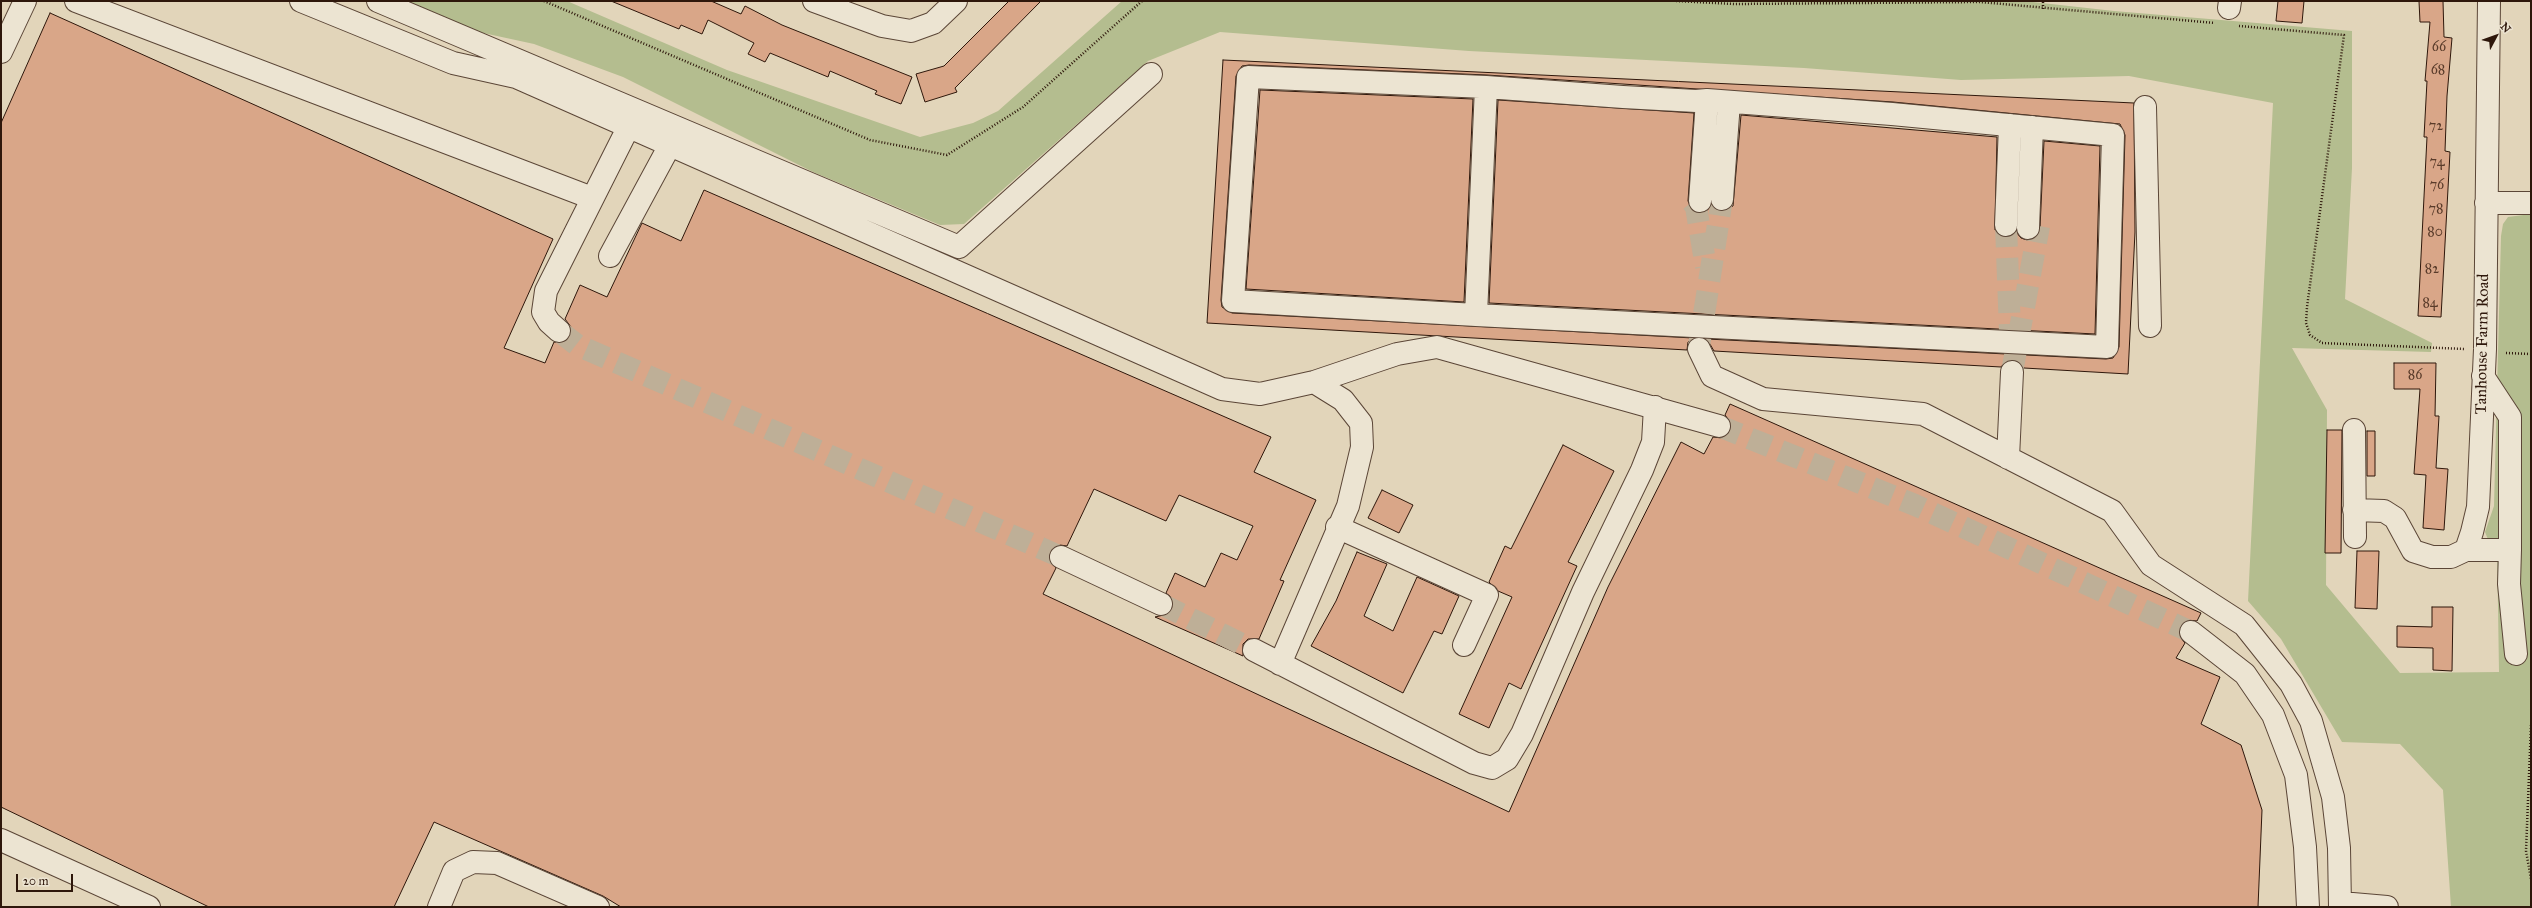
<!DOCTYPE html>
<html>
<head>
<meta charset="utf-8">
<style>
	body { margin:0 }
	#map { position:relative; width:2532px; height:908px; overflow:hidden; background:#e2d5ba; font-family:"IM FELL Great Primer",serif }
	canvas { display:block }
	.frame { position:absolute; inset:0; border:2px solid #2e170b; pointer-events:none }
	.north { position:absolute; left:2476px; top:16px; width:40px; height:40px; -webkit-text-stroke:3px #ece4d2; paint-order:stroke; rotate:49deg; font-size:11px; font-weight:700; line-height:16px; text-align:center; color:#2e170b }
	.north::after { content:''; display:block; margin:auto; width:14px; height:18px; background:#2e170b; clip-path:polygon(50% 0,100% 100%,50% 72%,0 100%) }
	.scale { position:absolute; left:16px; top:874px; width:57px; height:18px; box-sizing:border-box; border:2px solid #2e170b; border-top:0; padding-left:5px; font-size:12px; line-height:14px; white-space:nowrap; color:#2e170b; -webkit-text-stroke:3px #ece4d2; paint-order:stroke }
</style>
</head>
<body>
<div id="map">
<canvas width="2532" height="908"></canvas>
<div class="frame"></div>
<div class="north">N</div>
<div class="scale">20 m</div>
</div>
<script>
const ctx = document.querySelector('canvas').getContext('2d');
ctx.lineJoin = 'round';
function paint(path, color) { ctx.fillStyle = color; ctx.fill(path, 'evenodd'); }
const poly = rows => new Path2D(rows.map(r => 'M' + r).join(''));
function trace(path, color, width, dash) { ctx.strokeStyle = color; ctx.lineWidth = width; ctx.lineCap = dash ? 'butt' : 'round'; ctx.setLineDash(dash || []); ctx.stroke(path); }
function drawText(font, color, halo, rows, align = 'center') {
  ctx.font = font + ' "IM FELL Great Primer",serif'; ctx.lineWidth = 3.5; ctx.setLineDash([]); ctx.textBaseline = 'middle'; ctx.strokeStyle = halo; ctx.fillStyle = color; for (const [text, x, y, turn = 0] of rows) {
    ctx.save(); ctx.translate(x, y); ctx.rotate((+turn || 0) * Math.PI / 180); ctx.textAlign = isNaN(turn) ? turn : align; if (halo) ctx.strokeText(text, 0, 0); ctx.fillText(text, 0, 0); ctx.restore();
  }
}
paint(poly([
	[407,1,567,1,727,70,920,137,973,123,998,111,1122,1,2024,1,2114,11,2352,31,2352,168,2345,299,2432,343,2431,352,2292,348,2327,410,2326,585,2400,673,2499,672,2497,543,2489,542,2485,532,2494,506,2501,236,2503,224,2508,217,2531,214,2531,907,2451,907,2443,790,2400,744,2342,742,2281,639,2248,601,2273,103,2129,76,1961,80,1804,68,1469,51,1220,32,1148,61,964,224,940,225,813,172,623,77,534,44,474,31]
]), '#b4bd8f');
const building = poly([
	[611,1,711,1,741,14,745,6,782,25,912,77,901,104,875,94,877,91,830,71,828,77,770,53,765,62,748,54,754,43,708,20,702,34,681,25,679,29,611,1],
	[1009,1,1041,1,955,88,957,92,925,102,916,74,944,66,1009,1],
	[2278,1,2304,1,2302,23,2276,21,2278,1],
	[2419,1,2443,1,2444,37,2452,38,2447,96,2445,151,2450,152,2441,317,2418,316,2427,137,2424,137,2427,81,2425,81,2430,22,2420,22,2419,1],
	[50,13,553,239,504,348,545,363,554,342,563,343,571,334,571,327,565,319,580,285,607,297,642,223,681,241,704,190,1271,437,1254,472,1316,500,1280,580,1284,581,1259,639,1248,639,1243,644,1243,656,1155,617,1168,614,1172,609,1171,597,1166,593,1175,573,1205,587,1221,553,1237,560,1253,526,1179,495,1166,521,1094,489,1067,546,1060,545,1050,551,1049,558,1056,568,1043,594,1509,812,1608,587,1681,442,1704,454,1713,437,1722,438,1731,430,1731,423,1725,415,1730,404,2201,613,2197,621,2187,620,2181,625,2179,636,2185,643,2176,658,2220,677,2201,724,2241,745,2262,810,2258,907,621,907,603,896,434,822,394,907,209,907,1,807,1,123,50,13],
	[1223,60,2134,103,2135,232,2128,374,2024,368,2019,362,2013,360,2006,361,2001,367,1714,351,1707,339,2106,359,2113,358,2119,347,2125,135,2120,124,1893,102,1487,75,1249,65,1242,66,1236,76,1221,300,1222,307,1232,313,1693,338,1688,342,1687,350,1207,323,1223,60],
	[1260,90,1473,99,1464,302,1246,289,1260,90],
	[1498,100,1694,113,1688,201,1693,211,1700,213,1706,212,1711,205,1721,211,1733,206,1741,115,1997,137,1995,230,2005,237,2016,232,2021,238,2027,240,2034,239,2040,228,2044,141,2100,146,2095,334,1489,303,1498,100],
	[2394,363,2436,363,2435,416,2439,416,2436,468,2448,469,2444,530,2423,528,2426,475,2414,474,2420,389,2394,389,2394,363],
	[2327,430,2342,430,2341,553,2325,553,2327,430],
	[2367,431,2375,431,2375,476,2367,476,2367,431],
	[1563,445,1614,471,1568,562,1577,566,1521,689,1509,683,1489,728,1459,714,1512,597,1498,591,1489,582,1505,546,1511,549,1563,445],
	[1382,490,1413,505,1399,533,1368,518,1382,490],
	[2357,551,2379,551,2377,609,2355,608,2357,551],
	[1357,552,1387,564,1364,616,1393,631,1417,577,1459,596,1442,634,1434,631,1403,693,1311,646,1336,601,1357,552],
	[2432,607,2453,607,2452,671,2433,670,2433,648,2397,647,2397,626,2432,627,2432,607]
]);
paint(building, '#d9a688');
trace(building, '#2e170b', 1);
trace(poly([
	[1692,202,1696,207,1706,267],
	[2006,225,2010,331],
	[559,331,577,345,1061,557],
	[1699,346,1722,199],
	[2012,372,2039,226],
	[1719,426,1915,505,2191,632],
	[1161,604,1254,650]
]), '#beaf97', 22, [22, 11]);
const minor = poly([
	[76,1,592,198],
	[301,1,453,63,516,77,1222,389,1260,394,1314,382,1397,354,1437,347,1719,426],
	[378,1,959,247,1151,74],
	[814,1,882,26,911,31,933,23,956,1],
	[2229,8,2230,1],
	[1,52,25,1],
	[2145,107,2150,326],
	[1722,199,1729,102],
	[1700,201,1707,100],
	[2486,203,2531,203],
	[2006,225,2010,125],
	[2028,228,2032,127],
	[610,256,670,145],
	[1476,315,1486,87,1248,77,1233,301,1476,315,2107,347,2113,135,1892,114,1707,100,1696,101,1623,97,1486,87],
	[559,331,549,322,543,312,546,291,629,126],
	[1699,349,1712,376,1763,399,1923,414,2112,511,2151,565,2244,625,2291,684,2311,721,2333,797,2339,848,2340,907],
	[2354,430,2355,537],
	[2008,458,2012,372],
	[2354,510,2384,511,2395,518,2413,551,2432,557,2451,557,2466,550,2472,532,2478,507,2485,349,2489,1],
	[1337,527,1487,595,1464,645],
	[2466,550,2510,550,2510,417,2483,376],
	[2510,550,2509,584,2516,654],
	[1061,557,1161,604],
	[2191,632,2245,674,2273,715,2296,775,2305,847,2308,907],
	[1254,650,1474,763,1492,768,1507,759,1522,734,1583,592,1642,470,1653,442,1655,407],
	[1280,664,1348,506,1362,447,1361,423,1343,400,1314,382],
	[1,840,149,907],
	[2341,903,2387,907],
	[439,907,454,871,473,862,497,863,598,907]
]);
trace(minor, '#5b4637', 24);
trace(poly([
	[544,1,870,140,947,155,1023,107,1142,1],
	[1676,1,1734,4,1980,2,2215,23],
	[2043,9,2043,1],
	[2239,26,2344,35,2307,307,2306,323,2310,335,2322,343,2465,349],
	[2506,353,2531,354],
	[2531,725,2526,851,2531,879]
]), '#2e170b', 2.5, [1, 2]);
trace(minor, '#ece4d2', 22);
drawText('14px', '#593b2a', null, [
	["66",2439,48],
	["68",2438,71],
	["72",2436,127],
	["74",2437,163],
	["76",2437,186],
	["78",2436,210],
	["80",2435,233],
	["82",2432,270],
	["84",2430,304],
	["86",2415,376]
]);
drawText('16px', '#2e170b', '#ece4d2', [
	["Tanhouse Farm Road",2483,344,-89]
]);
</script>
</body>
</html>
